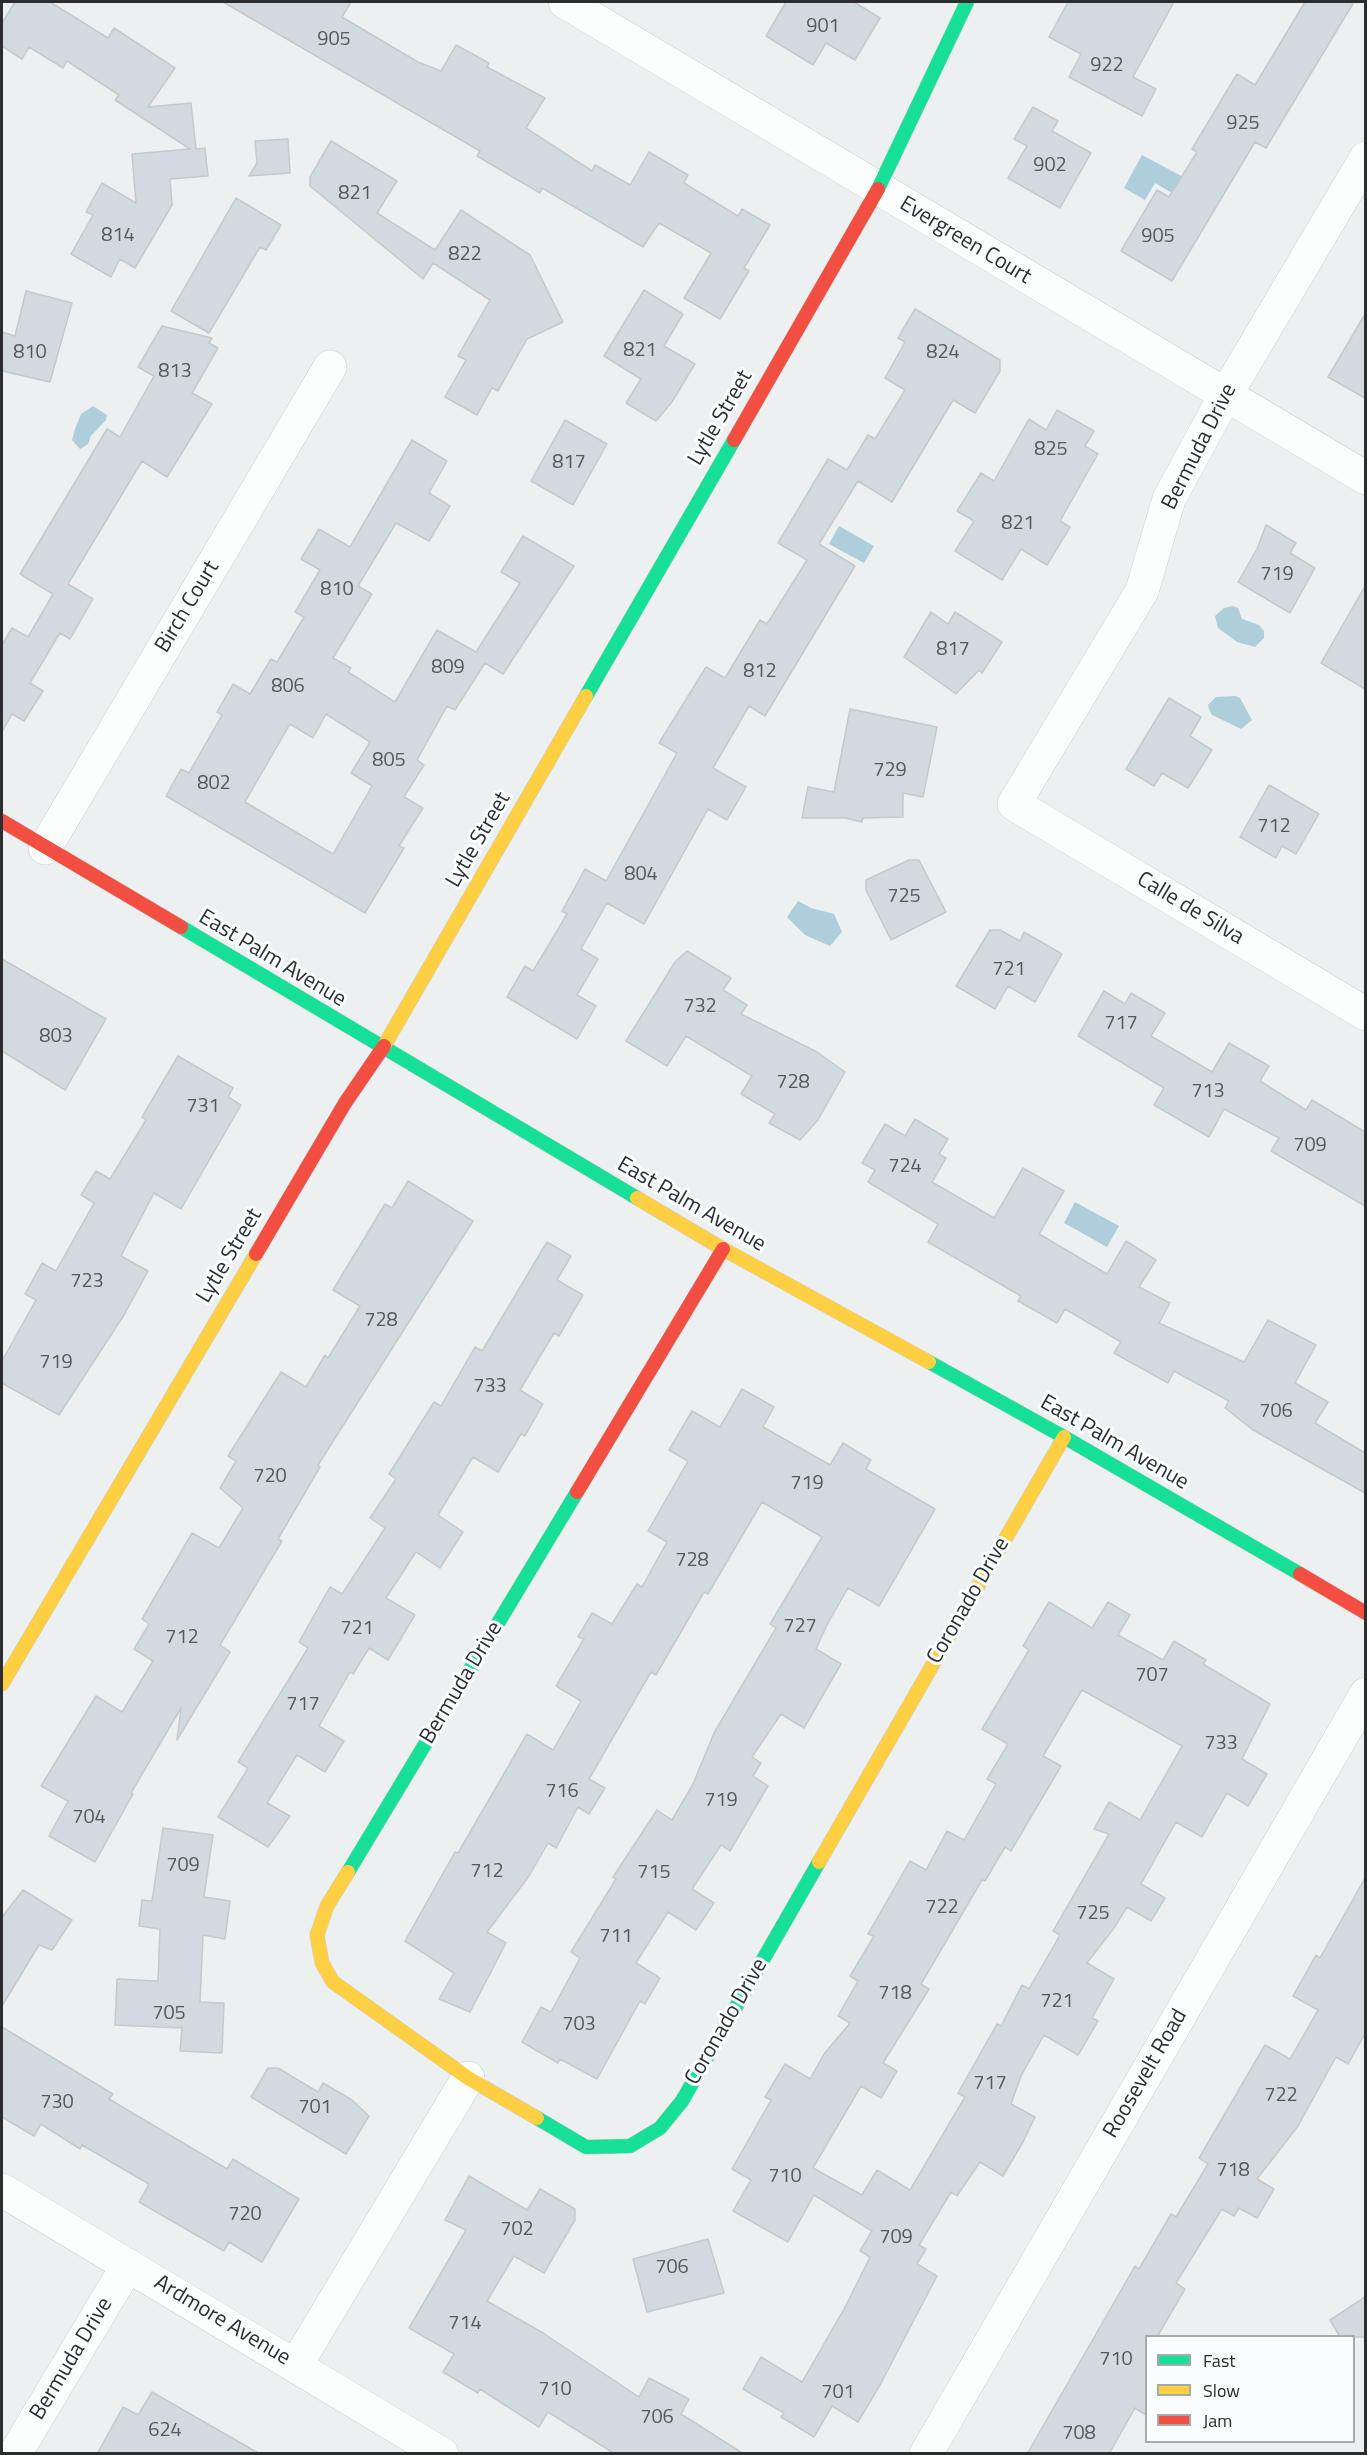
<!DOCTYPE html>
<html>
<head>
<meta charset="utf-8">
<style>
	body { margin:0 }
	#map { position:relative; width:1367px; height:2455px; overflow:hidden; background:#edf0f1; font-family:"Titillium Web",sans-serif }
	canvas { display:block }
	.frame { position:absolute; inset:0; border:3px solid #2b2d2e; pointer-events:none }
	.legend { position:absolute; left:1145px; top:2335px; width:210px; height:108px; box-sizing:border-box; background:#fafdff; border:2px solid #a7aaab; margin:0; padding:8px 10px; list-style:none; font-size:18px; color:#2b2d2e }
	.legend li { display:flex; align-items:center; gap:12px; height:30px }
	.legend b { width:30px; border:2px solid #a7aaab }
</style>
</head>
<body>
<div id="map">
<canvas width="1367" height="2455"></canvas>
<div class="frame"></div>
<ul class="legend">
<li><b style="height:8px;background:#16e098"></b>Fast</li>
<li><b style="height:8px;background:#ffcf43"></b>Slow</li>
<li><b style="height:8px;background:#f24e42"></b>Jam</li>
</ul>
</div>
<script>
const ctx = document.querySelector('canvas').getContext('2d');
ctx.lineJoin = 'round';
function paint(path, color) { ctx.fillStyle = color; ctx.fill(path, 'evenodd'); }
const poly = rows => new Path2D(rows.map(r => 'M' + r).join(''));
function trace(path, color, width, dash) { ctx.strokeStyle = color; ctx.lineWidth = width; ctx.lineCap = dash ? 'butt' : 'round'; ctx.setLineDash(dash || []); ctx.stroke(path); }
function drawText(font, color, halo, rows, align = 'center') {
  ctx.font = font + ' "Titillium Web",sans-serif'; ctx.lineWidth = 6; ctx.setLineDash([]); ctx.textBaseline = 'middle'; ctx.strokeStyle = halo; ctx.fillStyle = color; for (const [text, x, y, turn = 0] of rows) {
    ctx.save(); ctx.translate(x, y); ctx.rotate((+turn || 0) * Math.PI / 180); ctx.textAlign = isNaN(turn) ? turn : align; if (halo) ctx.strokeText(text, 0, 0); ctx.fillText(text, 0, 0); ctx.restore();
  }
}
paint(poly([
	[1142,155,1187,179,1177,196,1155,183,1145,200,1124,188],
	[93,406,107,415,106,420,91,436,88,444,80,449,72,440,75,429,81,414],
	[839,526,874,546,864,563,829,544],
	[1233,606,1238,608,1242,619,1259,625,1264,631,1264,638,1255,647,1237,642,1218,628,1215,616,1224,608],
	[1235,696,1240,698,1252,720,1241,729,1212,715,1209,709,1208,705,1216,697],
	[798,901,811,908,834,914,842,932,830,946,805,935,787,917],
	[1075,1202,1119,1226,1107,1247,1064,1223]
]), '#adceda');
const building = poly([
	[15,2,50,2,108,38,114,28,175,68,148,107,191,103,196,149,205,148,208,176,170,179,172,205,135,268,120,259,111,277,71,254,93,215,86,212,102,183,136,203,132,154,190,149,115,100,119,95,67,61,63,68,29,47,22,59,2,46,2,23,15,2],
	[223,2,351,2,342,17,418,62,441,71,456,45,489,63,487,67,545,98,526,128,592,171,595,165,630,185,649,152,688,175,684,183,738,216,742,209,770,225,744,268,749,271,720,319,684,298,711,253,659,223,643,247,542,188,540,193,477,156,480,151,223,2],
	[786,2,854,2,880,18,855,60,826,43,813,65,766,36,786,2],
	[1068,2,1174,2,1133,77,1156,89,1142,116,1069,77,1081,54,1049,37,1068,2],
	[1305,2,1354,2,1266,148,1255,142,1172,281,1121,251,1157,190,1169,197,1197,152,1192,149,1237,74,1255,85,1305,2],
	[1033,107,1058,121,1052,131,1091,153,1060,208,1008,178,1027,146,1014,139,1033,107],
	[288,139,290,173,249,176,257,163,255,141,288,139],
	[331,141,397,181,377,213,435,250,461,210,530,255,563,322,527,339,498,391,492,388,477,415,445,397,466,360,458,356,490,300,433,263,423,279,310,186,310,177,331,141],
	[236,198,281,225,266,250,260,247,209,333,171,311,236,198],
	[644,290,683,314,664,346,695,364,672,402,656,421,626,403,641,379,604,356,644,290],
	[26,291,72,303,50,382,2,371,2,332,15,336,26,291],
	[915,309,1000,360,1000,371,975,413,953,400,892,502,858,481,819,544,855,566,765,716,749,706,713,768,746,787,727,820,708,809,644,924,607,903,581,949,598,959,577,995,596,1006,577,1039,507,997,525,966,533,971,567,914,562,911,585,869,606,881,677,753,659,743,706,667,725,678,760,620,767,624,807,560,778,543,828,459,847,470,868,435,875,439,905,390,885,378,905,342,898,338,915,309],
	[1365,314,1365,398,1328,377,1365,314],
	[162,326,212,338,209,343,218,348,192,393,212,404,167,477,142,461,68,584,93,599,70,639,60,633,30,683,43,691,24,721,12,714,2,732,2,645,12,628,28,637,53,594,20,574,107,429,120,437,154,376,138,367,162,326],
	[1057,410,1094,431,1085,446,1098,454,1060,521,1070,527,1047,565,1021,549,1002,580,955,551,974,521,957,511,981,473,994,481,1029,419,1046,430,1057,410],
	[565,420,607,444,573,505,531,481,565,420],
	[412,440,447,461,429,493,450,506,429,541,396,523,358,586,372,594,333,658,351,668,348,672,395,702,437,630,476,652,520,583,501,572,523,536,574,566,503,674,485,663,455,710,447,706,417,760,424,765,404,797,423,808,399,846,404,848,365,913,166,796,181,769,189,773,222,715,217,712,233,684,250,694,271,659,277,662,304,617,295,612,320,570,301,559,319,529,350,547,412,440],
	[326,714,370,742,351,773,372,786,333,854,245,802,290,724,313,738,326,714],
	[1266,525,1296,543,1290,553,1315,568,1290,613,1238,582,1257,549,1266,525],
	[1365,586,1365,689,1321,663,1365,586],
	[931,612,948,624,955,612,1002,642,982,673,979,670,956,694,904,657,931,612],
	[1169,698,1201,717,1190,736,1212,750,1188,788,1162,773,1154,786,1126,769,1169,698],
	[850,709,937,727,923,797,903,793,903,817,863,818,862,822,845,818,802,818,808,787,834,792,850,709],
	[1269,785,1319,814,1296,854,1282,846,1276,858,1240,837,1269,785],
	[909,860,919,860,946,912,891,940,866,890,866,880,909,860],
	[990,930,1000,930,1020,941,1024,932,1062,954,1035,1002,1008,986,995,1009,956,986,990,930],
	[687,951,731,978,723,990,747,1005,741,1014,817,1052,845,1072,818,1120,800,1140,769,1123,775,1114,741,1094,752,1076,686,1036,667,1066,626,1041,675,962,687,951],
	[2,959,106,1019,65,1090,2,1051,2,959],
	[1104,991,1125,1004,1131,993,1165,1013,1151,1036,1212,1072,1229,1043,1269,1066,1260,1081,1306,1110,1312,1100,1365,1132,1365,1206,1271,1151,1279,1138,1224,1109,1209,1137,1154,1105,1164,1088,1078,1036,1104,991],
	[178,1056,233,1088,228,1097,241,1105,181,1209,154,1193,121,1256,148,1271,124,1315,59,1415,2,1383,2,1361,36,1300,25,1294,42,1263,56,1271,94,1203,81,1195,96,1171,110,1179,146,1120,142,1117,178,1056],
	[915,1119,948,1139,939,1154,946,1158,932,1182,994,1218,1023,1168,1064,1191,1039,1234,1107,1274,1126,1241,1156,1260,1139,1287,1170,1303,1159,1323,1244,1362,1268,1320,1316,1345,1295,1383,1328,1402,1315,1423,1365,1453,1365,1493,1253,1430,1225,1408,1229,1401,1174,1371,1168,1383,1114,1353,1121,1342,1065,1309,1057,1323,1018,1301,1021,1296,928,1242,938,1224,868,1182,875,1170,862,1163,885,1124,905,1136,915,1119],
	[408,1181,473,1221,318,1465,320,1467,278,1539,282,1541,220,1645,230,1652,177,1740,181,1708,131,1793,133,1794,95,1862,49,1836,68,1801,41,1786,96,1696,122,1712,153,1661,134,1649,149,1624,142,1619,192,1533,219,1548,243,1508,220,1488,236,1461,228,1456,281,1372,306,1387,325,1355,328,1358,360,1306,333,1290,385,1204,392,1208,408,1181],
	[547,1242,571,1256,557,1280,583,1295,559,1336,554,1333,520,1390,543,1404,525,1436,521,1434,498,1472,473,1457,438,1515,463,1532,440,1568,416,1552,386,1598,415,1615,388,1660,369,1648,353,1674,350,1672,319,1726,344,1741,325,1772,297,1755,267,1803,290,1816,268,1847,218,1817,248,1768,238,1762,308,1648,299,1642,330,1587,342,1594,385,1528,370,1518,396,1479,389,1474,434,1402,441,1406,475,1347,482,1351,547,1242],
	[742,1389,774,1407,763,1427,830,1465,843,1443,871,1460,866,1469,935,1509,879,1606,848,1588,828,1623,816,1649,841,1664,804,1728,781,1714,752,1757,761,1763,753,1776,768,1786,730,1851,721,1845,692,1889,714,1903,696,1930,668,1912,636,1963,660,1978,645,2004,640,2001,597,2079,560,2059,558,2063,522,2042,541,2007,551,2012,580,1958,571,1952,616,1879,613,1877,657,1810,672,1820,693,1784,714,1733,776,1628,770,1624,822,1537,762,1502,708,1594,704,1592,656,1675,651,1672,589,1779,605,1788,589,1814,578,1807,556,1848,548,1843,529,1876,487,1932,506,1943,470,2012,439,1999,454,1973,405,1941,455,1852,458,1853,527,1734,553,1750,581,1701,556,1686,584,1639,578,1637,592,1613,612,1624,637,1584,642,1587,667,1542,648,1531,688,1461,669,1450,692,1411,720,1427,742,1389],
	[1049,1602,1092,1628,1108,1602,1130,1615,1118,1635,1163,1660,1174,1641,1206,1660,1203,1664,1270,1704,1242,1759,1267,1774,1248,1806,1227,1793,1202,1837,1176,1822,1141,1884,1165,1898,1151,1921,1127,1907,1114,1928,1087,1963,1114,1979,1092,2018,1098,2021,1078,2055,1044,2035,1021,2076,1011,2104,1035,2117,1023,2142,1003,2176,980,2162,957,2196,951,2192,919,2245,926,2249,917,2264,937,2276,880,2385,858,2422,832,2406,814,2437,781,2417,784,2413,743,2389,761,2357,802,2382,844,2309,870,2257,860,2251,872,2231,814,2195,788,2242,733,2211,751,2180,732,2169,771,2100,765,2097,785,2064,810,2079,824,2054,850,2023,838,2016,858,1981,850,1976,874,1936,868,1934,910,1861,926,1870,947,1831,964,1840,996,1784,987,1779,1008,1744,982,1729,1029,1650,1023,1646,1049,1602],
	[1082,1690,1182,1746,1140,1820,1109,1802,1094,1829,1109,1834,1053,1931,1060,1935,1029,1989,1022,1985,1001,2026,997,2024,958,2093,965,2097,910,2190,877,2170,862,2195,813,2168,861,2086,881,2098,897,2071,883,2063,929,1989,921,1984,982,1880,985,1881,1005,1847,1011,1851,1061,1766,1043,1756,1082,1690],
	[163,1828,213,1835,204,1897,230,1901,225,1939,203,1935,200,2002,224,2003,222,2053,180,2051,182,2028,115,2025,117,1979,158,1981,160,1929,139,1926,142,1900,152,1901,163,1828],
	[1365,1878,1365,2034,1348,2064,1336,2057,1298,2126,1257,2179,1274,2189,1257,2218,1239,2208,1234,2216,1222,2209,1176,2283,1185,2289,1157,2337,1146,2337,1146,2415,1135,2408,1109,2454,1027,2454,1135,2266,1139,2269,1171,2214,1176,2217,1208,2164,1199,2158,1265,2045,1290,2059,1318,2010,1293,1996,1316,1955,1320,1958,1365,1878],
	[23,1890,72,1920,52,1950,39,1945,2,2006,2,1917,23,1890],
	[2,2027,113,2094,109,2099,227,2169,233,2159,299,2199,262,2262,229,2242,224,2251,139,2202,149,2184,82,2145,80,2149,41,2124,34,2136,2,2117,2,2027],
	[268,2068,278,2068,318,2092,323,2083,352,2100,369,2116,346,2154,251,2097,268,2068],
	[469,2176,527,2210,540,2189,575,2209,575,2220,544,2273,514,2256,487,2301,543,2333,639,2397,649,2378,689,2399,681,2414,744,2454,615,2454,548,2412,539,2427,480,2389,478,2393,443,2372,454,2354,409,2328,466,2230,445,2220,469,2176],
	[708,2239,724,2293,647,2312,633,2259,708,2239],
	[1365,2297,1365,2337,1340,2337,1330,2320,1365,2297],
	[152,2392,260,2454,97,2454,123,2407,138,2415,152,2392]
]);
paint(building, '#d1dade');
trace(building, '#c6c8c9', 1.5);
const street = poly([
	[565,2,1366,478],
	[1366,158,1225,396,1169,499,1142,591,1014,804,1366,1014],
	[45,848,330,367],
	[2,2190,442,2454],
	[296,2365,468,2078],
	[15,2454,128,2265],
	[926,2454,1366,1694]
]);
const fast = poly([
	[878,189,967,2],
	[586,696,734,440],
	[181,927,637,1198],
	[929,1362,1064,1437,1300,1574],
	[348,1872,577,1492],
	[537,2118,586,2147,630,2146,660,2128,682,2101,819,1862]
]);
const slow = poly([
	[384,1046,586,696],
	[637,1198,723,1249,929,1362],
	[2,1684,256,1254],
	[819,1862,1064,1437],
	[348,1872,327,1906,317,1935,322,1963,333,1982,468,2078,537,2118]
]);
const jam = poly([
	[734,440,878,189],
	[2,821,181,927],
	[256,1254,345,1103,384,1046],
	[577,1492,723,1249],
	[1300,1574,1366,1613]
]);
trace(street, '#cbcece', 34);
trace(fast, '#cbcece', 15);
trace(slow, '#cbcece', 15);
trace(jam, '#cbcece', 15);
trace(street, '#fcfdfd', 33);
trace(fast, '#16e098', 14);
trace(slow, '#ffcf43', 14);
trace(jam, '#f24e42', 14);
drawText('20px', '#55595b', null, [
	["901",823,27],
	["905",334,40],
	["922",1107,66],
	["925",1243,124],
	["902",1050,166],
	["821",355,194],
	["814",118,236],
	["905",1158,237],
	["822",465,255],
	["821",640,351],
	["810",30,353],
	["824",943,353],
	["813",175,372],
	["825",1051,450],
	["817",569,463],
	["821",1018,524],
	["719",1277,575],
	["810",337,590],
	["817",953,650],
	["809",448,668],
	["812",760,672],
	["806",288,687],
	["805",389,761],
	["729",890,771],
	["802",214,784],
	["712",1274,827],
	["804",641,875],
	["725",904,897],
	["721",1009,970],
	["732",700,1007],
	["717",1121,1024],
	["803",56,1037],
	["728",793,1083],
	["713",1208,1092],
	["731",203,1107],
	["709",1310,1146],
	["724",905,1167],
	["723",87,1282],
	["728",381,1321],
	["719",56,1363],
	["733",490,1387],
	["706",1276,1412],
	["720",270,1477],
	["719",807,1484],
	["728",692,1561],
	["727",800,1627],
	["721",357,1629],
	["712",182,1638],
	["707",1152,1676],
	["717",303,1705],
	["733",1221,1744],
	["716",562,1792],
	["719",721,1801],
	["704",89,1818],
	["709",183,1866],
	["712",487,1872],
	["715",654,1873],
	["722",942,1908],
	["725",1093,1914],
	["711",616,1937],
	["718",895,1994],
	["721",1057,2002],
	["705",169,2014],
	["703",579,2025],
	["717",990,2084],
	["722",1281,2096],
	["730",57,2103],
	["701",315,2108],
	["718",1233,2171],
	["710",785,2177],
	["720",245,2215],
	["702",517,2230],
	["709",896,2238],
	["706",672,2268],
	["714",465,2324],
	["710",1116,2360],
	["710",555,2390],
	["701",838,2393],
	["706",657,2418],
	["624",165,2431],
	["708",1079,2434]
]);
drawText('22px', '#2b2d2e', '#fafdff', [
	["Evergreen Court",965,241,31],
	["Lytle Street",721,418,-60],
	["Bermuda Drive",1200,447,-63],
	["Birch Court",188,607,-59],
	["Lytle Street",479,840,-60],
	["Calle de Silva",1190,909,31],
	["East Palm Avenue",272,959,31],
	["East Palm Avenue",691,1205,30],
	["Lytle Street",230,1256,-59],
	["East Palm Avenue",1114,1443,30],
	["Coronado Drive",969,1601,-60],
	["Bermuda Drive",462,1683,-59],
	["Coronado Drive",727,2022,-60],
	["Roosevelt Road",1146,2074,-60],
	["Ardmore Avenue",222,2321,31],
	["Bermuda Drive",72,2359,-59]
]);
</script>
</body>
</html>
